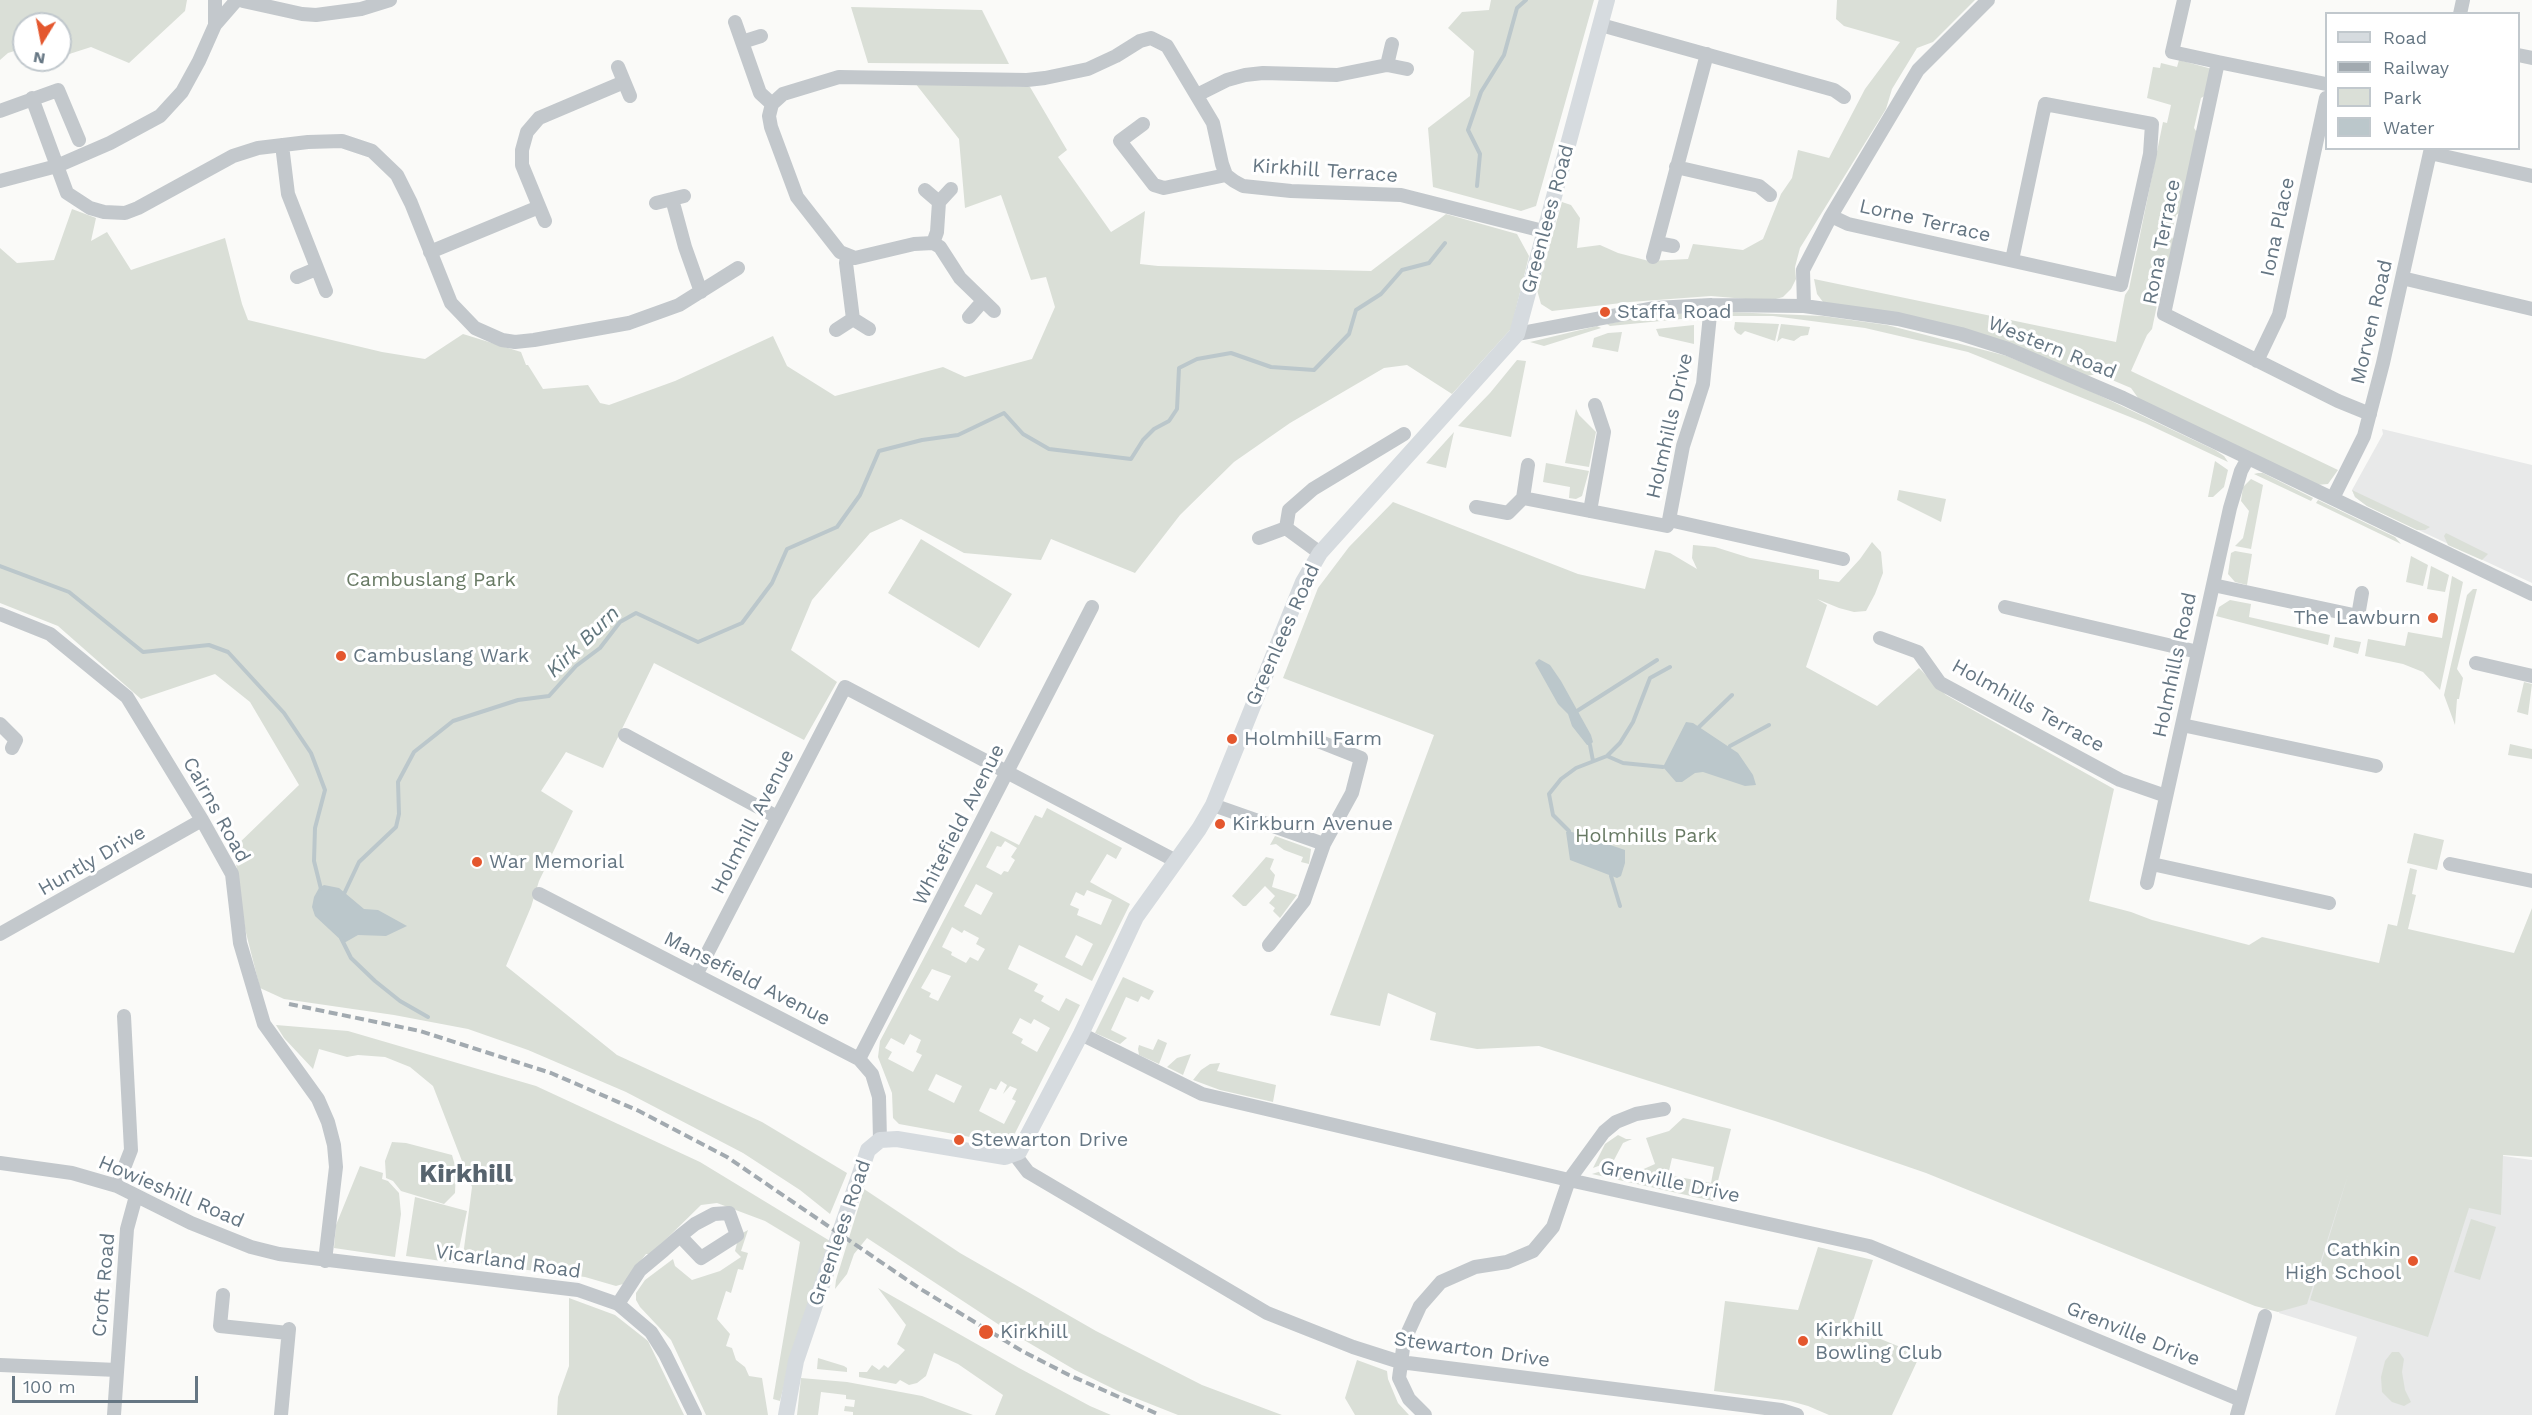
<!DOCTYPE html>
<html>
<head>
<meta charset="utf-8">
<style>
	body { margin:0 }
	#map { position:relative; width:2532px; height:1415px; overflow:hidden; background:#fafaf8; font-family:"Work Sans",sans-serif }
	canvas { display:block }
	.legend { position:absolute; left:2325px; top:12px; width:195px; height:138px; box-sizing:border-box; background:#fff; border:2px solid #c1c8cd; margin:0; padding:8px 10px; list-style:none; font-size:18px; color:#657683 }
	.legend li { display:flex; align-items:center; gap:12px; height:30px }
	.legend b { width:30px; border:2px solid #c1c8cd }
	.north { position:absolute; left:12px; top:12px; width:60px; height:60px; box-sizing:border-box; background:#fff; border:2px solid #c1c8cd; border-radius:50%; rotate:190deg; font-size:16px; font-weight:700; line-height:24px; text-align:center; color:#657683 }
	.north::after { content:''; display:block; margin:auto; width:21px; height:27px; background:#e4572e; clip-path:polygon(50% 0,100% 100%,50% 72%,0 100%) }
	.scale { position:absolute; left:12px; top:1376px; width:186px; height:27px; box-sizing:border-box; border:3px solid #657683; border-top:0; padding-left:8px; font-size:18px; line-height:21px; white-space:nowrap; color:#657683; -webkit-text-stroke:4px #fff; paint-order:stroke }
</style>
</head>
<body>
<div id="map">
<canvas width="2532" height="1415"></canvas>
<ul class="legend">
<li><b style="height:8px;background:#d6dbdf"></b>Road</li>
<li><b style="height:8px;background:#a2aab0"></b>Railway</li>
<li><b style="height:16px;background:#dadfd7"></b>Park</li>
<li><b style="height:16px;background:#bbc7cb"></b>Water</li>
</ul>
<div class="north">N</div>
<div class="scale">100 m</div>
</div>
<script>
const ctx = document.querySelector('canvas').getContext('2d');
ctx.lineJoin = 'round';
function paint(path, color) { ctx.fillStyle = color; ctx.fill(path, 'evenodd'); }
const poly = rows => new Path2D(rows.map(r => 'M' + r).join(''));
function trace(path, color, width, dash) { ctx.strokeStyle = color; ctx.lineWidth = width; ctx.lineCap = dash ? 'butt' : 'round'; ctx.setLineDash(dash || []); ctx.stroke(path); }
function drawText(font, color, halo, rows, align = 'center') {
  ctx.font = font + ' "Work Sans",sans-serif'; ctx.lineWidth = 6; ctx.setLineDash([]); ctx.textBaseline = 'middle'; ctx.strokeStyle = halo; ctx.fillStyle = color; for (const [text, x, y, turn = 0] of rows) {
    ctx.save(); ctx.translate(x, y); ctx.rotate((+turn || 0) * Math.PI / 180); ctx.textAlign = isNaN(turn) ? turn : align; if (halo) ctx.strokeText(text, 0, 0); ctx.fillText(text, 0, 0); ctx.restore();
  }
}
paint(poly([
	[2382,429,2532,465,2532,583,2367,506,2355,497,2352,490,2383,434],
	[2478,1146,2504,1156,2532,1160,2532,1415,2335,1415,2357,1337,2279,1313,2286,1289,2307,1165]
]), '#e8e9e9');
paint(poly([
	[0,0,187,0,185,11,129,63,91,47,60,57,60,24,24,24,24,48,8,53,0,60],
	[1491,0,1594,0,1536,206,1521,211,1433,187,1428,128,1470,96,1474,51,1448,28,1462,12,1489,10],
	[1837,0,1975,0,1933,42,1917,48,1892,89,1886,109,1800,248,1795,267,1796,279,1791,289,1783,297,1769,301,1711,296,1630,302,1552,311,1541,304,1537,290,1562,202,1571,205,1580,218,1577,248,1600,245,1618,253,1649,261,1688,259,1693,244,1743,250,1763,239,1781,194,1792,178,1798,150,1829,158,1865,89,1900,42,1844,26,1836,19],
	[851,7,982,10,1009,64,868,63],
	[2179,60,2212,69,2206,95,2201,98,2194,128,2198,134,2181,212,2176,215,2171,235,2174,241,2170,261,2165,267,2152,329,2147,335,2131,371,2338,470,2328,484,2316,485,2141,402,2131,388,2098,374,2086,376,1999,343,1826,306,1817,294,1814,279,2116,342,2125,295,2129,289,2163,122,2167,123,2171,105,2147,98,2153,67,2160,68,2161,63,2177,67],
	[915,83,1030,87,1067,150,1058,157,1111,232,1145,211,1140,264,1158,266,1371,271,1446,214,1517,234,1529,256,1511,329,1452,394,1407,365,1384,368,1290,423,1234,462,1180,515,1135,573,1051,539,1041,560,964,553,901,519,870,533,812,600,791,650,837,682,804,740,654,663,603,768,566,752,541,791,573,811,539,881,531,907,506,966,617,1055,762,1122,847,1173,830,1214,800,1190,743,1153,626,1092,528,1050,468,1029,394,1015,284,999,260,988,245,929,234,848,299,785,250,702,215,674,141,699,58,626,0,603,0,248,17,263,54,260,72,209,96,218,91,241,107,232,131,270,225,238,242,304,248,320,382,352,425,359,463,334,521,352,526,365,528,365,543,389,588,385,600,403,609,405,675,381,773,336,787,366,835,396,943,367,965,377,1032,359,1055,307,1046,277,1031,280,1001,195,965,208,959,139],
	[1729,312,1823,316,1887,325,2007,356,2088,390,2215,450,2224,456,2228,462,2145,423,1968,352,1865,328,1773,316,1722,316],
	[1681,313,1691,318,1610,326,1607,324,1657,314],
	[1735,322,1779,324,1775,341,1745,331,1741,335,1737,333,1734,329],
	[1781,324,1810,327,1808,335,1801,336,1794,341,1782,338,1777,342],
	[1694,325,1694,344,1659,336,1656,329],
	[1597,326,1601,328,1544,346,1530,342],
	[1622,332,1618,352,1592,347,1594,338,1608,333],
	[1517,360,1526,361,1511,437,1458,426,1490,393],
	[1576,409,1579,415,1596,432,1589,467,1565,463],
	[1454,432,1446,468,1426,463],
	[2215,461,2228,470,2224,487,2213,497,2208,497],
	[1546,463,1589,471,1582,496,1576,499,1569,498,1570,487,1543,482],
	[2258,473,2263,473,2313,498,2311,501,2254,474],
	[2251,479,2263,485,2251,549,2235,546,2243,538,2249,511,2241,501,2243,487],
	[1899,490,1946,499,1941,522,1897,500],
	[2352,490,2430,527,2425,530,2417,530,2367,506,2355,497],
	[2318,500,2395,537,2401,544,2316,503],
	[1393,502,1578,574,1645,589,1655,550,1670,553,1697,569,1692,558,1693,545,1715,547,1750,558,1819,570,1819,579,1839,582,1860,559,1872,542,1881,552,1883,573,1875,594,1866,611,1854,612,1839,608,1817,599,1827,605,1806,667,1877,706,1919,668,1946,695,2114,789,2089,901,2131,912,2152,920,2249,945,2262,937,2379,963,2388,924,2397,926,2410,868,2417,870,2412,894,2416,895,2408,929,2514,953,2532,908,2532,1157,2503,1155,2501,1215,2469,1208,2428,1337,2310,1300,2348,1175,2307,1304,2278,1312,2255,1306,1926,1173,1775,1121,1539,1046,1477,1049,1430,1040,1436,1013,1388,993,1380,1026,1330,1015,1434,735,1283,678,1318,588,1349,547],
	[2446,533,2488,554,2482,560,2448,545,2444,536],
	[921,539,1012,594,979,648,888,593],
	[2235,551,2252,554,2247,585,2235,582,2228,574,2231,553],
	[2411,556,2428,565,2423,586,2406,582],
	[2431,566,2449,575,2445,592,2427,589],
	[2452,576,2463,582,2440,690,2423,672,2403,664,2365,656,2368,639,2405,646,2408,632,2442,638],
	[2473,589,2477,589,2457,669,2463,678,2459,699,2457,699,2455,725,2444,695,2467,595],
	[2230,600,2251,604,2249,617,2330,635,2328,645,2216,616,2219,607],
	[2335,637,2361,642,2358,654,2333,647],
	[2524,682,2532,684,2528,715,2517,712],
	[2510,744,2532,749,2532,759,2508,755],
	[1047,808,1122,848,1116,859,1107,854,1090,882,1130,904,1092,981,1019,945,1008,969,1038,984,1034,991,1044,996,1041,1001,1059,1011,1066,998,1080,1005,1011,1141,981,1139,899,1124,893,1118,892,1093,878,1057,880,1041,991,831,1019,845,1035,815,1042,818],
	[1005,841,1017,848,1011,857,1015,860,1008,872,1004,871,1001,875,986,867,997,846,1001,847],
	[976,884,993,893,981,915,964,906],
	[1087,890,1112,900,1101,925,1077,915,1079,909,1070,905,1076,892,1084,896],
	[952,927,962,933,964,930,979,938,976,944,985,949,978,961,970,957,966,963,951,955,952,952,942,947],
	[1076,935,1093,944,1082,966,1065,957],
	[932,969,951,976,938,1001,929,997,931,993,921,988],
	[1020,1018,1031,1024,1034,1019,1050,1028,1037,1052,1021,1043,1023,1039,1012,1033],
	[910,1034,921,1040,916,1052,922,1055,913,1072,888,1059,892,1052,885,1048,891,1038,904,1045],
	[936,1074,962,1086,954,1103,928,1090],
	[1001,1081,1007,1085,1003,1094,1010,1086,1017,1089,1012,1099,1016,1101,1004,1124,979,1111,990,1088,996,1090],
	[2414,833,2444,840,2437,870,2407,863],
	[1275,836,1311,849,1309,864,1301,862,1303,857,1284,850,1276,844,1270,845],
	[1266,857,1274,859,1270,869,1275,875,1272,887,1297,895,1280,918,1273,911,1275,908,1269,903,1275,896,1265,886,1246,906,1243,906,1232,896],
	[1123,977,1154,991,1149,1000,1141,996,1138,1002,1126,997,1111,1030,1127,1038,1120,1044,1095,1033],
	[276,1025,348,1031,536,1086,700,1162,830,1241,791,1358,780,1401,773,1399,800,1242,765,1221,717,1203,701,1205,651,1254,646,1254,623,1284,616,1286,585,1277,487,1265,463,1256,472,1187,433,1086,410,1067,385,1057,358,1055,347,1057,319,1049,313,1069,284,1038],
	[1158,1039,1167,1043,1159,1064,1139,1055,1138,1049,1139,1045,1153,1050],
	[1191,1054,1183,1075,1167,1067,1177,1058],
	[1220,1063,1217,1071,1276,1085,1273,1102,1220,1090,1193,1080,1201,1070,1210,1064],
	[1683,1118,1731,1129,1713,1201,1592,1174,1617,1166,1621,1166,1629,1173,1637,1172,1655,1164,1646,1138,1669,1131],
	[1672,1158,1714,1167,1711,1183,1668,1175],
	[1618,1135,1626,1139,1632,1139,1623,1143,1614,1160,1593,1168,1605,1144],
	[392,1142,406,1143,452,1155,456,1169,455,1193,444,1204,401,1191,393,1181,386,1178,385,1161],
	[360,1166,383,1173,382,1179,388,1181,399,1193,401,1214,395,1257,334,1248,336,1225],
	[864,1189,960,1253,1096,1331,1202,1385,1282,1415,1178,1415,1120,1392,1075,1370,1007,1330,867,1238,854,1254,847,1274,835,1289,836,1280],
	[415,1197,467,1211,456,1263,406,1256],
	[2471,1219,2496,1227,2480,1280,2454,1272],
	[748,1230,741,1251,748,1253,743,1270,738,1269,731,1293,726,1291,717,1319,730,1334,726,1346,732,1348,736,1360,745,1367,749,1376,762,1378,768,1415,706,1415,671,1340,640,1307,636,1300,636,1293,645,1280,673,1259,675,1266,692,1280,720,1271,741,1257,735,1251,739,1235],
	[1818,1247,1873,1260,1851,1327,1920,1355,1892,1415,1829,1415,1808,1406,1790,1401,1714,1391,1725,1301,1798,1310],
	[878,1288,1019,1368,1090,1406,1111,1415,995,1415,1003,1395,958,1364,934,1353,926,1376,917,1383,909,1385,900,1380,896,1384,859,1377,859,1372,867,1372,872,1365,879,1370,884,1365,888,1368,905,1350,897,1344,906,1325],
	[569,1298,615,1315,648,1341,684,1415,557,1415,558,1397,569,1366],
	[2392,1352,2399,1352,2404,1359,2402,1372,2405,1390,2411,1402,2404,1406,2392,1402,2382,1392,2381,1377,2385,1361],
	[818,1358,844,1366,847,1368,847,1372,817,1369],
	[1357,1360,1387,1371,1388,1379,1398,1403,1409,1415,1355,1415,1345,1398],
	[801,1378,847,1382,922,1396,973,1415,853,1415,853,1412,844,1411,845,1406,854,1407,855,1400,846,1399,846,1395,821,1392,818,1415,797,1415]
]), '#dadfd7');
paint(poly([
	[1539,659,1550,665,1561,681,1591,735,1593,742,1590,745,1587,745,1572,726,1568,714,1558,704,1535,663],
	[1686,722,1693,723,1738,753,1753,775,1756,785,1745,786,1703,772,1695,773,1682,782,1676,782,1663,767],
	[1569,831,1625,850,1625,863,1621,876,1617,878,1570,860,1566,832],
	[324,885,339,888,364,909,378,910,407,926,386,936,358,935,344,943,315,916,312,907,314,897,319,888]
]), '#bbc7cb');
trace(poly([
	[1477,186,1480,154,1468,130,1481,92,1504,55,1517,8,1526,0],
	[0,566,69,592,143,652,209,645,228,652,284,713,311,753,325,790,315,828,314,861,321,889],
	[1577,711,1657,660],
	[1699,727,1732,695],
	[1590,745,1593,761],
	[1730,746,1769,725],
	[1607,756,1620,743,1633,722,1650,678,1670,667],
	[1569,831,1553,815,1549,794,1561,779,1576,768,1607,756,1623,763,1663,767],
	[1611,876,1620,906],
	[343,896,359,862,396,827,399,814,398,782,414,752,453,721,518,700,549,696,576,666,600,648,620,622,636,613,698,642,742,623,772,583,787,549,837,527,860,495,879,451,922,440,958,435,1004,413,1023,434,1049,449,1131,459,1143,440,1154,429,1169,421,1177,409,1179,368,1197,359,1231,353,1271,367,1314,370,1349,334,1356,310,1381,294,1402,270,1429,263,1445,243],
	[341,938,351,958,375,981,400,1001,428,1017]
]), '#bbc7cb', 4);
trace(poly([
	[215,0,215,25],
	[2184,0,2172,52,2218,62],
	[243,1,302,14,316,15,361,9,390,0],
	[2460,14,2463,0],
	[735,22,760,93,772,104,769,116,771,127,797,197,840,252,855,258,914,244,933,243,940,247,960,278,994,311],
	[1601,25,1834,90,1844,97],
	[742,42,761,36],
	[2518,55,2532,58],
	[1387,65,1392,44],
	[618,67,630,96],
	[2326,84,2218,62,2164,314,2338,401,2370,414],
	[1197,95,1227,80,1245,75,1263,73,1337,75,1387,65,1407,69],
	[32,98,67,193,90,208,104,212,125,213,138,208,233,156,258,148,308,142,342,141,372,151,397,175,411,203,451,303,475,328,502,340,515,342,534,340,629,323,679,305,738,268],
	[772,104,783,94,839,77,1027,80,1045,78,1088,69,1116,56,1140,41,1151,38,1167,46,1213,123,1222,164,1226,175,1234,181,1243,186,1291,191,1401,195,1543,231],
	[0,111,58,90,79,140],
	[1143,124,1120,141,1154,185,1164,188,1226,175],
	[282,145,288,194,326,291],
	[2430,153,2532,176],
	[1676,167,1759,186,1770,195],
	[0,181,57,166,110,143,160,116,182,92,199,61,215,25,235,2],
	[925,190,939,202,951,189],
	[672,199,685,247,701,292],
	[656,203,684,196],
	[1831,216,1848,224,2121,285,2150,154,2152,124,2045,104,2012,260],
	[545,221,522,165,522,150,527,132,539,118,624,82],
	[933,243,937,232,939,202],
	[1657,243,1673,246],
	[430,252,539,207],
	[847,257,846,263,853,319],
	[1653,257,1707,54],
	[297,277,316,269],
	[2402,278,2532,309],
	[1804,306,1803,270,1831,216,1918,70,1988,0],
	[969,317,982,302],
	[836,330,853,319,869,329],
	[1517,334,1655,308,1711,305,1804,306,1898,319,1961,334,2008,349,2123,398,2532,594],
	[2257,361,2279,315,2326,98],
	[1523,498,1528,465],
	[2333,498,2364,436,2383,363,2431,148],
	[1476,507,1508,513,1523,498,1667,526,1669,520,1843,559],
	[1590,511,1604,432,1595,405],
	[1669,520,1683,446,1703,384,1711,305],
	[1259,538,1286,528],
	[1320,553,1286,528,1289,510,1313,489,1404,434],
	[2213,585,2358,616,2362,593],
	[2005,607,2198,652],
	[0,614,50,634,127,697,202,820,232,874,240,943,264,1024,318,1099,328,1122,334,1145,336,1167,325,1261],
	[1880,638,1918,652,1940,683,2120,780,2166,796],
	[2476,663,2532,676],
	[0,724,16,740,12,748],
	[2182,725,2376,766],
	[625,735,777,817],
	[1213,805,1324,844],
	[2152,864,2329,903],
	[2450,864,2532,881],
	[2147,883,2230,508,2241,471,2248,458],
	[539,894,859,1059,872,1074,879,1097,880,1140],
	[0,934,202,820],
	[1269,945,1304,901,1324,844,1352,793,1361,758,1313,739],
	[696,975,845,687,1176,861],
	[1081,1034,1202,1094,1569,1180,1869,1246,2241,1400],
	[859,1059,1092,607],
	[1015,1155,1028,1172,1267,1313,1353,1347,1400,1362,1781,1410,1797,1415],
	[0,1163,72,1173,117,1186,191,1223,251,1247,279,1254,578,1290,618,1304,651,1332,665,1354,695,1415],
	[117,1186,131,1150,124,1016],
	[223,1295,220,1326,288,1333],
	[618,1304,640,1270,664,1250,680,1236,695,1224,714,1214,729,1213,737,1235,701,1258,680,1236],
	[0,1365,117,1370],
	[114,1415,127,1229,136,1196],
	[281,1415,289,1329],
	[1425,1415,1409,1399,1399,1378,1404,1341,1420,1306,1441,1282,1475,1267,1507,1262,1533,1251,1553,1227,1569,1180,1604,1132,1616,1122,1636,1114,1664,1109],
	[2237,1415,2265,1316]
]), '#c3c8cc', 14);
trace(poly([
	[786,1415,796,1361,868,1150,880,1140,897,1139,1005,1157,1019,1152,1081,1034,1136,917,1199,829,1213,805,1303,582,1320,553,1517,334,1607,0]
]), '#d6dbdf', 16);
trace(poly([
	[289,1004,420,1031,551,1073,639,1111,727,1157,919,1288,1022,1351,1069,1375,1160,1415]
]), '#a2aab0', 4, [9, 4.5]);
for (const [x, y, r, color] of [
	[1605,312,6,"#e4572e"],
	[2433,618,6,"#e4572e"],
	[341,656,6,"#e4572e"],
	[1232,739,6,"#e4572e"],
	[1220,824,6,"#e4572e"],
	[477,862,6,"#e4572e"],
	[959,1140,6,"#e4572e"],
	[2413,1261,6,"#e4572e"],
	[986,1332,8,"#e4572e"],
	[1803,1341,6,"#e4572e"]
]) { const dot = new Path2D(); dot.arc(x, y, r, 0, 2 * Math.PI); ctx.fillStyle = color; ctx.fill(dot); trace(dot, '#fff', 2); }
drawText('20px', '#657683', '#fff', [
	["Kirkhill Terrace",1325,171,4],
	["Greenlees Road",1548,219,-75],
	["Lorne Terrace",1925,221,13],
	["Iona Place",2278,227,-78],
	["Rona Terrace",2162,242,-79],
	["Morven Road",2372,322,-77],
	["Western Road",2052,348,22],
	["Holmhills Drive",1670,426,-77],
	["Greenlees Road",1283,635,-66],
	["Holmhills Road",2175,665,-78],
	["Holmhills Terrace",2028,706,29],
	["Cairns Road",216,810,61],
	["Holmhill Avenue",753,822,-63],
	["Whitefield Avenue",959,825,-63],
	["Huntly Drive",92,861,-30],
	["Mansefield Avenue",747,979,27],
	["Grenville Drive",1670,1182,12],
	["Howieshill Road",171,1192,23],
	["Greenlees Road",840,1233,-71],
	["Vicarland Road",508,1262,8],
	["Croft Road",104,1285,-85],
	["Grenville Drive",2133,1334,22],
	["Stewarton Drive",1472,1350,8]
]);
drawText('20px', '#657683', '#fff', [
	["Staffa Road",1617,312],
	["The Lawburn",2421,618,"right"],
	["Cambuslang Wark",353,656],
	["Holmhill Farm",1244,739],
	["Kirkburn Avenue",1232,824],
	["War Memorial",489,862],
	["Stewarton Drive",971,1140],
	["Cathkin",2401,1250,"right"],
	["High School",2401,1273,"right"],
	["Kirkhill",1815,1330],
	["Bowling Club",1815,1353],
	["Kirkhill",1000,1332]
], 'left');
drawText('20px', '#687a64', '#fff', [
	["Cambuslang Park",431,580],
	["Holmhills Park",1646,836]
]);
drawText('italic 21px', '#60757c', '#fff', [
	["Kirk Burn",583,642,-44]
]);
drawText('bold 26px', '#57646e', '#fff', [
	["Kirkhill",466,1174]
]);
</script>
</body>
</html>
